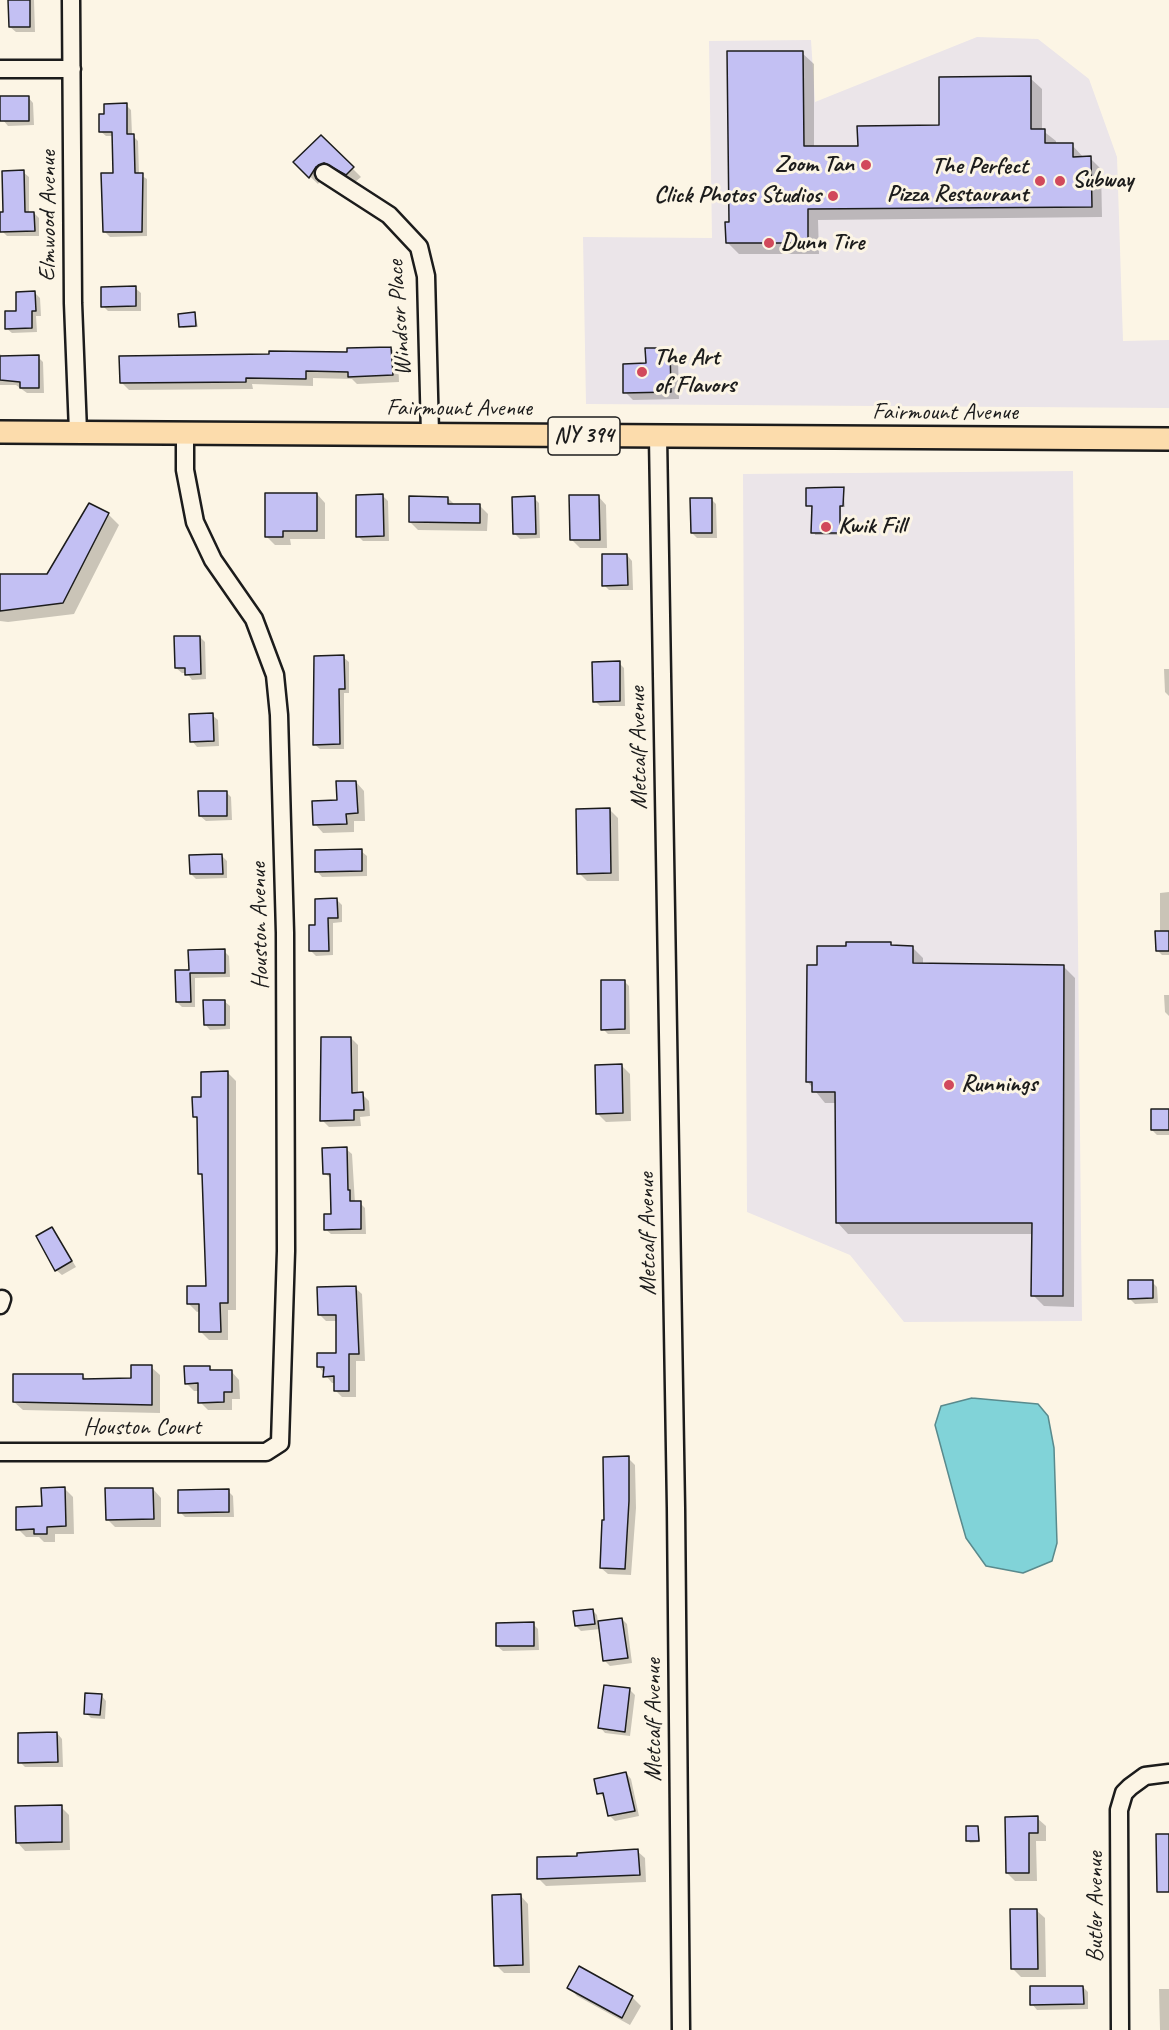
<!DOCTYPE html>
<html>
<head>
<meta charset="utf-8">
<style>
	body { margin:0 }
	canvas { display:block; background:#fcf5e5 }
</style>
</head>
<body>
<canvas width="1169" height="2030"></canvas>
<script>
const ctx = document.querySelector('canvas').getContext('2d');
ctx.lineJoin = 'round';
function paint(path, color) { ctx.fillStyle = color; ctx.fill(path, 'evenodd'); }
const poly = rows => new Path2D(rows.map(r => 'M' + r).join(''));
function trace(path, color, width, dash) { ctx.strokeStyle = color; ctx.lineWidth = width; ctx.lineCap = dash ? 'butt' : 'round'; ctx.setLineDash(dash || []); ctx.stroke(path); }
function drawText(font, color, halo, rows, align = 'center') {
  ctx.font = font + ' Caveat,sans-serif'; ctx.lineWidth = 6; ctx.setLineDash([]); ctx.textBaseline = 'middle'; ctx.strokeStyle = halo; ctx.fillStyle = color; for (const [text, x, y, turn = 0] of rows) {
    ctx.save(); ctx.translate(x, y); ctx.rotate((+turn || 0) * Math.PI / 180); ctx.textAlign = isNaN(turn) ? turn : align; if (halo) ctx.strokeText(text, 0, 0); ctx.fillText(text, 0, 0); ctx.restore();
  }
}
paint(poly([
	[977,37,1038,39,1089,79,1117,157,1123,341,1169,340,1169,408,586,404,583,237,712,238,709,41,811,40,815,102],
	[1073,471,1082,1321,904,1322,850,1255,747,1212,743,474]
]), '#ebe5e9');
const water = poly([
	[972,1398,1038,1404,1048,1416,1054,1448,1057,1543,1052,1561,1023,1573,986,1566,966,1538,958,1510,935,1425,941,1406,972,1398]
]);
paint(water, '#81d3d8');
trace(water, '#598a8d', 1.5);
paint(poly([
	[10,0,34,0,35,32,16,32,10,27],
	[802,53,814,64,814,147,859,147,940,127,1030,78,1042,89,1042,130,1056,141,1056,145,1072,145,1084,158,1090,158,1101,169,1102,217,818,220,819,254,739,254,728,243,730,223],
	[28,97,33,103,34,125,8,126,3,120],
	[126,105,131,110,132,135,138,141,139,174,147,179,147,236,110,237,105,232,114,175,113,136,106,136,100,131,106,115],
	[321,137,361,177,355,182,333,170,324,175,318,184,295,162],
	[23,172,29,177,29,213,34,213,39,218,39,236,7,236,2,231,5,214],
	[135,288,141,293,141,311,108,311,103,306],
	[35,293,40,298,41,316,36,316,37,332,12,333,6,328],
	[195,314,198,327,183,328,181,326],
	[391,348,398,356,399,382,357,384,352,379,313,378,313,386,252,384,253,389,129,390,121,382],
	[669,349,678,358,679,399,633,400,625,392,647,365],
	[0,354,4,358,38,357,43,362,44,393,27,393,16,385,0,385],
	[843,489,845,507,841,507,841,535,815,535,813,507,807,505],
	[317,494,325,503,325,539,290,539,291,545,275,545,266,536],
	[383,496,388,501,389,541,363,541,358,536],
	[598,496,606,505,607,548,580,548,572,540],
	[448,498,455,505,480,506,488,514,487,531,418,530,410,522],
	[534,498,539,503,540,538,520,539,515,534],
	[711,499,716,504,717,538,697,538,692,533],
	[108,514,119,525,74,614,8,622,0,621,0,575,48,575],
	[627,555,632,561,633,590,609,590,604,585],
	[200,637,205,642,206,679,192,680,187,673,182,673,176,668],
	[343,657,349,662,349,693,344,693,344,749,320,749,314,744],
	[619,663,624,668,625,706,600,706,595,701],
	[1164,669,1169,669,1169,696,1165,692],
	[212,715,218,720,219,746,197,747,192,741],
	[356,782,364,791,365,821,354,821,354,832,323,833,315,824],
	[226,792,231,797,232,820,206,821,200,816],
	[609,809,618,818,619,881,587,881,579,873],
	[361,851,367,856,367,876,322,877,317,871],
	[222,856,227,861,227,878,196,879,191,874],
	[1169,892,1169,955,1162,955,1157,950,1160,933,1160,893],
	[337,900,342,905,342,922,333,923,333,955,316,956,310,950,317,927],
	[891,944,894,947,912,947,923,958,923,965,1063,966,1075,978,1074,1307,1044,1306,1033,1295,1034,1234,848,1234,837,1222,837,1103,825,1103,807,1081,818,966,848,947],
	[224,951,229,956,230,977,195,978,195,1007,182,1007,177,1002,190,971],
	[624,981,629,986,630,1034,608,1034,603,1029],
	[1164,995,1169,995,1169,1016,1165,1012],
	[224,1001,230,1006,230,1029,210,1030,205,1024],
	[351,1038,358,1045,358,1094,362,1094,369,1101,370,1116,360,1117,361,1126,329,1127,322,1120],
	[622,1066,630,1074,631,1121,606,1122,597,1113],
	[228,1073,236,1081,236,1310,228,1310,228,1340,209,1340,201,1332,200,1311,197,1312,188,1303,208,1287,203,1178,200,1174,199,1121,194,1116,203,1099],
	[1169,1111,1169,1135,1157,1135,1152,1130],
	[346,1149,352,1154,355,1203,360,1203,365,1208,366,1234,331,1234,325,1229,332,1216,332,1179,324,1173],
	[52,1228,76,1267,62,1275,56,1270],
	[1152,1282,1157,1287,1158,1303,1135,1304,1129,1298],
	[355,1288,362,1294,365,1361,356,1361,356,1397,342,1397,335,1390,335,1383,332,1383,319,1367,338,1355,338,1321,326,1321,319,1314],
	[151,1367,160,1375,160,1413,23,1410,14,1402,82,1375,87,1380,133,1380],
	[209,1367,213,1372,231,1371,239,1380,240,1399,232,1399,232,1410,208,1410,200,1402,200,1391,194,1391,186,1383],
	[628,1458,635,1465,636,1508,631,1575,608,1574,601,1568,606,1522],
	[65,1489,73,1497,74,1534,55,1534,55,1542,44,1542,39,1537,26,1537,18,1529],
	[153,1489,161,1498,161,1527,115,1527,107,1519],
	[228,1491,233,1496,234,1517,185,1517,180,1512],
	[592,1610,597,1615,598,1622,622,1619,627,1624,632,1663,610,1666,605,1661,600,1629,581,1631,576,1626],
	[533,1624,538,1629,539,1650,503,1651,497,1646],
	[630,1690,635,1695,630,1736,605,1733,600,1727],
	[101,1695,106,1701,105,1719,91,1718,86,1713],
	[57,1733,62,1739,63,1767,25,1767,20,1762],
	[626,1773,631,1779,639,1816,615,1821,609,1815,605,1798,599,1793],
	[61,1807,69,1815,70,1850,25,1851,17,1842],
	[1007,1818,1037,1818,1046,1826,1046,1841,1036,1841,1037,1881,1015,1881,1007,1873],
	[978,1827,980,1842,970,1843,968,1840],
	[637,1851,645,1858,646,1882,546,1886,539,1879,579,1857],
	[520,1895,528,1904,530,1973,504,1973,496,1965],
	[1036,1910,1045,1918,1046,1977,1021,1977,1013,1969],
	[579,1968,632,1997,641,2006,630,2025,577,1996,569,1987],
	[1083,1987,1088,1992,1088,2009,1037,2010,1032,2004],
	[1159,1989,1169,1989,1169,2030,1160,2030]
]), '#0003');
const building = poly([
	[8,0,30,0,30,27,9,27,8,0],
	[727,51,803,51,804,146,858,146,857,126,939,125,939,77,1031,76,1031,129,1045,129,1045,143,1073,143,1073,157,1091,156,1092,207,808,209,808,243,726,243,725,222,729,222,727,51],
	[0,96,29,96,29,121,0,121,0,96],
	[127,103,127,134,134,134,135,173,143,173,142,232,103,232,101,173,113,173,112,132,99,132,99,114,104,114,104,104,127,103],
	[321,135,354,167,346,175,324,163,316,167,309,178,293,162,321,135],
	[24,170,25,212,34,212,35,231,0,232,0,212,3,212,2,171,24,170],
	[136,286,136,306,101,307,101,287,136,286],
	[35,291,36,311,32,311,32,328,5,329,5,311,16,311,16,292,35,291],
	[195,312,196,326,179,327,178,314,195,312],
	[391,347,393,375,348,377,348,372,306,371,306,379,246,378,246,382,120,383,119,356,269,354,269,351,347,352,347,348,391,347],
	[645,348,670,348,671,392,623,393,623,364,646,363,645,348],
	[39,355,39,388,20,388,20,382,0,380,0,356,39,355],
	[844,487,843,506,840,506,840,533,811,533,812,506,806,506,806,488,844,487],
	[265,493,317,493,317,531,283,531,283,537,265,537,265,493],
	[383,494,384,536,356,537,356,495,383,494],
	[569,495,599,495,600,540,570,540,569,495],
	[409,496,448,497,448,504,480,504,480,523,409,522,409,496],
	[535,496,536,534,513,534,512,497,535,496],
	[690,498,712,498,712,533,691,533,690,498],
	[89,503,109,513,63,603,0,611,0,574,47,574,89,503],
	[602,554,627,554,628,585,602,586,602,554],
	[174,636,200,636,201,674,185,675,185,668,175,668,174,636],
	[344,655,345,689,339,689,340,744,313,745,314,656,344,655],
	[620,661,620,701,593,702,592,662,620,661],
	[213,713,214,741,190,742,189,714,213,713],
	[336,781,356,781,358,813,346,814,347,824,313,825,312,801,337,800,336,781],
	[198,791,227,791,227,816,199,816,198,791],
	[610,808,611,873,577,874,576,809,610,808],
	[362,849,362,871,315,872,315,850,362,849],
	[222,854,223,874,190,874,189,855,222,854],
	[337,898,338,918,328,918,329,951,309,951,309,925,315,925,315,899,337,898],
	[1155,931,1169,931,1169,951,1156,951,1155,931],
	[846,942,891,942,891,945,913,946,913,963,1064,965,1063,1296,1031,1296,1032,1223,836,1223,835,1092,812,1092,812,1082,806,1082,807,965,817,965,817,946,846,946,846,942],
	[225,949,225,973,190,973,191,1002,176,1002,175,970,189,970,188,950,225,949],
	[601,980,625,980,625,1029,601,1030,601,980],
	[203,1000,225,1000,225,1025,204,1025,203,1000],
	[321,1037,351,1037,352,1093,363,1092,364,1110,354,1110,354,1120,320,1121,321,1037],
	[622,1064,623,1113,596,1114,595,1065,622,1064],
	[228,1071,228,1303,220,1303,221,1332,199,1332,199,1304,187,1304,187,1286,206,1286,202,1174,198,1174,197,1117,193,1117,192,1097,201,1097,201,1072,228,1071],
	[1151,1109,1169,1109,1169,1130,1151,1130,1151,1109],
	[347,1147,348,1190,350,1190,350,1201,361,1201,361,1229,324,1230,324,1214,331,1214,330,1174,323,1174,322,1148,347,1147],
	[52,1227,72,1261,55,1271,36,1236,52,1227],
	[1128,1280,1153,1280,1153,1298,1128,1299,1128,1280],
	[356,1286,359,1354,349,1354,349,1391,334,1391,334,1376,323,1377,324,1367,317,1367,317,1353,336,1353,336,1315,318,1315,317,1287,356,1286],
	[131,1365,152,1365,152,1405,13,1402,13,1374,83,1374,83,1379,131,1378,131,1365],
	[184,1366,210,1366,210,1370,232,1370,232,1392,224,1392,224,1402,198,1403,198,1383,185,1384,184,1366],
	[629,1456,629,1501,625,1569,600,1568,602,1520,604,1520,603,1457,629,1456],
	[65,1487,66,1526,47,1527,47,1534,34,1534,34,1529,16,1530,16,1507,42,1506,41,1488,65,1487],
	[105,1488,153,1488,154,1519,106,1520,105,1488],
	[229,1489,229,1512,178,1513,178,1490,229,1489],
	[593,1609,595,1624,575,1626,573,1611,593,1609],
	[622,1618,628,1658,603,1661,598,1621,622,1618],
	[534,1622,534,1646,496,1646,496,1623,534,1622],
	[604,1685,630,1688,625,1732,598,1728,604,1685],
	[85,1693,102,1694,100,1715,84,1714,85,1693],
	[57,1732,58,1762,18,1763,18,1733,57,1732],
	[626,1772,635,1811,608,1816,603,1793,597,1794,594,1779,626,1772],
	[62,1805,62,1842,16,1843,15,1806,62,1805],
	[1038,1816,1038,1833,1029,1833,1029,1873,1006,1873,1005,1817,1038,1816],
	[966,1826,978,1826,979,1841,966,1841,966,1826],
	[1156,1834,1169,1834,1169,1892,1157,1892,1156,1834],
	[638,1849,640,1875,537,1879,537,1857,577,1856,577,1853,638,1849],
	[521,1894,523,1965,494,1966,492,1895,521,1894],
	[1010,1909,1037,1909,1038,1969,1011,1969,1010,1909],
	[579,1966,633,1996,622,2018,567,1988,579,1966],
	[1030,1986,1083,1986,1084,2004,1030,2005,1030,1986]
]);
paint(building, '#c3c0f3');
trace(building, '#1c1c1c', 1.5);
const minor = poly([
	[71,0,73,303,78,432],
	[0,69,72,69],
	[324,173,389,215,419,247,426,276,430,434],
	[658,437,676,1508,681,2030],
	[0,1305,2,1299],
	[0,1452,266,1452,280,1443,286,1251,285,933,279,715,275,675,254,619,213,560,195,522,185,470,185,432],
	[1120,2030,1119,1810,1124,1793,1130,1787,1145,1776,1169,1773]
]);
const major = poly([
	[0,432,1169,439]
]);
trace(minor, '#1c1c1c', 21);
trace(major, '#1c1c1c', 26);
trace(minor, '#fcf5e5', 16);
trace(major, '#fcdcac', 21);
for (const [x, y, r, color] of [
	[866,165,6,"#d1495b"],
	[1040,181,6,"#d1495b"],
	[1060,181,6,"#d1495b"],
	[833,196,6,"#d1495b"],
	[769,243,6,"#d1495b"],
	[642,372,6,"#d1495b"],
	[826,527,6,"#d1495b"],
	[949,1085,6,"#d1495b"]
]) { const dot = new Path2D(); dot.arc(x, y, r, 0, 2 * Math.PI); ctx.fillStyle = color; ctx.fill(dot); trace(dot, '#fcf5e5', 2); }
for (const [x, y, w] of [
	[584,436,72]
]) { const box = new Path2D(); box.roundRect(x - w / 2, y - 19, w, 38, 4.5); ctx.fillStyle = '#fcf5e5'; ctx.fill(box); trace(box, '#1c1c1c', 1.5); }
drawText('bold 22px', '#1c1c1c', null, [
	["NY 394",584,436]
]);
drawText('bold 24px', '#1c1c1c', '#fcf5e5', [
	["Zoom Tan",854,165,"right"],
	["The Perfect",1028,167,"right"],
	["Pizza Restaurant",1028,195,"right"],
	["Subway",1072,181],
	["Click Photos Studios",821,196,"right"],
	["Dunn Tire",781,243],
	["The Art",654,358],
	["of Flavors",654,386],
	["Kwik Fill",838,527],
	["Runnings",961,1085]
], 'left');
drawText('24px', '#1c1c1c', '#fcf5e5', [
	["Elmwood Avenue",49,216,-90],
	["Windsor Place",400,318,-94],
	["Fairmount Avenue",459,409],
	["Fairmount Avenue",945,413],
	["Metcalf Avenue",639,748,-91],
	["Houston Avenue",260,926,-91],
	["Metcalf Avenue",648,1234,-91],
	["Houston Court",142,1428],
	["Metcalf Avenue",654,1720,-90],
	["Butler Avenue",1096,1907,-90]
]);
</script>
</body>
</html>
